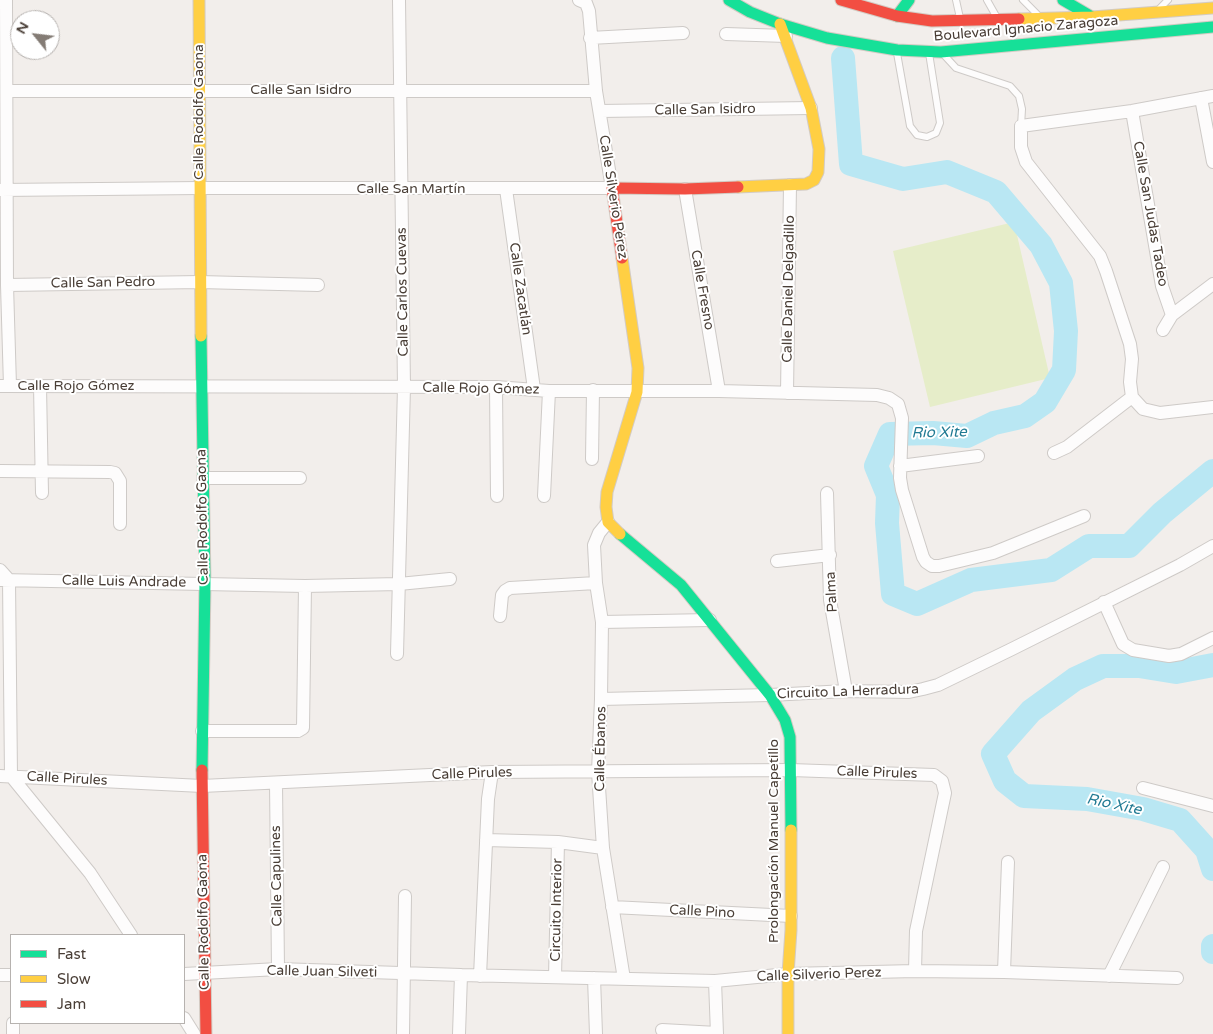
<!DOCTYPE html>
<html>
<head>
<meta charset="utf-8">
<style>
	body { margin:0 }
	#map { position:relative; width:1213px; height:1034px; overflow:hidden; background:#f2eeeb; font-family:"Varela Round",sans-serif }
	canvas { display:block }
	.legend { position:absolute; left:10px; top:934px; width:175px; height:90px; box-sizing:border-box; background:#fff; border:1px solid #b6b2af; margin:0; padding:6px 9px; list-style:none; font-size:15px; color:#493e36 }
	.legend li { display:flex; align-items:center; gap:10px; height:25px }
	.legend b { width:25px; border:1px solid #b6b2af }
	.north { position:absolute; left:10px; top:10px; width:50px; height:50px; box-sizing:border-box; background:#fff; border:1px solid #b6b2af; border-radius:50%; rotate:299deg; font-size:14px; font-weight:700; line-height:20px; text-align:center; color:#493e36 }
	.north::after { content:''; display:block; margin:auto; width:18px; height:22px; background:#847c75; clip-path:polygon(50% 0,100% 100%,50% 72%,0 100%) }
</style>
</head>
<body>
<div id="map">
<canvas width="1213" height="1034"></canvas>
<ul class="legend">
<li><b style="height:6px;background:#16e098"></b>Fast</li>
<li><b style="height:6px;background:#ffcf43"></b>Slow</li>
<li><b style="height:6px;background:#f24e42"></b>Jam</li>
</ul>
<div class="north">N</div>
</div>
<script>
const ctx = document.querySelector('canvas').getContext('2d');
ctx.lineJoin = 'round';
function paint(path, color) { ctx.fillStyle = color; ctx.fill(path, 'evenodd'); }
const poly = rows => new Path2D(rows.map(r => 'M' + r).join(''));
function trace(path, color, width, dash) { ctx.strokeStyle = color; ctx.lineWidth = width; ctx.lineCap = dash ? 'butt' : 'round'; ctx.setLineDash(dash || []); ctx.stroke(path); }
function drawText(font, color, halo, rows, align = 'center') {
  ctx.font = font + ' "Varela Round",sans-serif'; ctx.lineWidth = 4; ctx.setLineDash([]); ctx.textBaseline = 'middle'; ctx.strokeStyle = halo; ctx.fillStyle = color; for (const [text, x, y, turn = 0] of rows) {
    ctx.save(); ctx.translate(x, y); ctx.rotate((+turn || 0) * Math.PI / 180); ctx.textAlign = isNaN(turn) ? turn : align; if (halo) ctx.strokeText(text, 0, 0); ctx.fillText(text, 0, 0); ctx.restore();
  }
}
paint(poly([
	[1014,222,1050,378,930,407,893,251]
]), '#e6edc9');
trace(poly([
	[843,58,851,164,903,179,947,172,996,192,1041,245,1061,283,1066,331,1064,370,1045,402,1025,416,994,423,967,436,933,433,890,434,876,466,888,495,887,523,893,594,917,604,971,580,1051,570,1089,546,1129,546,1162,513,1213,471],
	[1213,665,1176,672,1139,666,1103,666,1075,679,1031,711,993,754,1005,781,1024,796,1087,799,1143,809,1180,820,1207,850,1213,869],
	[1213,946,1213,952]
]), '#b9e7f3', 24);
const lane = poly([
	[956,0,960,18],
	[987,0,996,16],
	[1023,0,1037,14],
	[1160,8,1168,0],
	[897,53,910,126,917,135,927,137,936,133,940,123,929,53],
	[944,55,956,68,1010,86,1019,96,1022,109,1021,126]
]);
const street = poly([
	[6,0,7,285,10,386],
	[726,34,786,36],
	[590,38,683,33],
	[7,91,596,91],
	[1201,98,1213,162],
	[600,111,811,108],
	[1132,111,1162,286,1172,315],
	[506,189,534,389],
	[685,189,719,391],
	[0,190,200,188,612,188,596,91,589,11,586,3,579,0],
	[7,285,200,282,318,285],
	[1163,330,1172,315,1213,284],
	[0,386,496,387,549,391,719,391,877,395,889,398,898,404,902,418,900,478,902,490,923,557,926,562,932,566,939,566,993,553,1084,516],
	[40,386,42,493],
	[496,387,497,496],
	[787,393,790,185],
	[1132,397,1130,382,1132,359,1130,344,1106,271,1100,256,1026,162,1021,147,1021,126,1132,111,1213,96],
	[1132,397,1143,409,1160,413,1213,407],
	[1054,453,1067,447,1132,397],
	[592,459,593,390],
	[900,466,978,456],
	[0,471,110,472,115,473,120,481,120,524],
	[203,478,300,478],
	[827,493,830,600,846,691],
	[544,496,549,391],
	[608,522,599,533,594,545,596,583,602,622,601,699,598,772,603,848,624,979],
	[777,561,830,555],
	[0,570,9,580,11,776,90,873,131,935],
	[0,580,305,586,399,584,450,579],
	[1104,602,1123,644,1133,650,1169,656,1181,654,1213,638],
	[500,616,502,595,505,591,510,588,596,583],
	[602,622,710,620],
	[397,654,404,387,399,0],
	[601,699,770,695,846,691,909,692,923,689,938,685,1012,649,1180,565,1213,546],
	[202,731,298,731,303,728,305,586],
	[0,776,202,786,492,772,791,770,934,775,942,781,945,793,916,931,915,971],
	[276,783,278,969],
	[1143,788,1213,806],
	[486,840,558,842,603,848],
	[612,907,791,916],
	[1004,972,1008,862],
	[184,974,278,969,461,975,715,981,788,974,915,971,1004,972,1177,978],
	[0,975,11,975],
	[480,976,488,799,492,772],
	[1109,976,1163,867],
	[555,977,558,842],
	[594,978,596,1034],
	[715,981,717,1034],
	[184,1018,194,1034],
	[13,1023,13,1034],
	[662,1030,717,1033],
	[403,1034,405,896],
	[459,1034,461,975]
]);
const fast = poly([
	[729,0,750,12,780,24,827,38,897,50,941,52,1213,27],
	[1063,0,1092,17],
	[897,16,909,0],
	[201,336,205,583,202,770],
	[620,534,681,585,770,695,785,720,790,737,791,830]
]);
const slow = poly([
	[199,0,201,336],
	[1019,19,1092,17,1213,8],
	[738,187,806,184,814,180,818,172,819,149,811,108,780,24],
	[620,534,608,522,606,507,607,492,637,392,638,368,622,258],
	[788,1034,788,974,791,930,791,830]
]);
const jam = poly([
	[841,0,897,16,932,21,1019,19],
	[622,258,612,188,685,189,738,187],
	[202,770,206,1034]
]);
trace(lane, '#cecac7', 8);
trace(street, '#cecac7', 14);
trace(fast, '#d3cbc3', 13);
trace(slow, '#d3cbc3', 13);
trace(jam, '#d3cbc3', 13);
trace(lane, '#fdfcfc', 6);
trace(street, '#fdfcfc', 12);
trace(fast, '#16e098', 11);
trace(slow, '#ffcf43', 11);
trace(jam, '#f24e42', 11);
drawText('14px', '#493e36', '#fff', [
	["Boulevard Ignacio Zaragoza",1026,29,-5],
	["Calle San Isidro",301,90],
	["Calle San Isidro",705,110,-1],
	["Calle Rodolfo Gaona",199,112,-90],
	["Calle San Martín",411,189],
	["Calle Silverio Pérez",613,197,81],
	["Calle San Judas Tadeo",1150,214,80],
	["Calle San Pedro",103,283,-1],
	["Calle Zacatlán",520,289,82],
	["Calle Daniel Delgadillo",789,289,-89],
	["Calle Fresno",702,290,80],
	["Calle Carlos Cuevas",403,292,-91],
	["Calle Rojo Gómez",76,386],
	["Calle Rojo Gómez",481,389,1],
	["Calle Rodolfo Gaona",203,517,-91],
	["Calle Luis Andrade",124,582,1],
	["Palma",832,592,-93],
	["Circuito La Herradura",848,692,-2],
	["Calle Ébanos",601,749,-89],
	["Calle Pirules",877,773,2],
	["Calle Pirules",472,774,-2],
	["Calle Pirules",67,779,3],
	["Prolongación Manuel Capetillo",774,841,-90],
	["Calle Capulines",277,876,-91],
	["Circuito Interior",557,910,-89],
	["Calle Pino",702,912,3],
	["Calle Rodolfo Gaona",204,922,-91],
	["Calle Juan Silveti",322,972,1],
	["Calle Silverio Perez",819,975,-2]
]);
drawText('italic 15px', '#217a93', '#fff', [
	["Rio Xite",939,433,-1],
	["Rio Xite",1114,805,12]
]);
</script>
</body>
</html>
